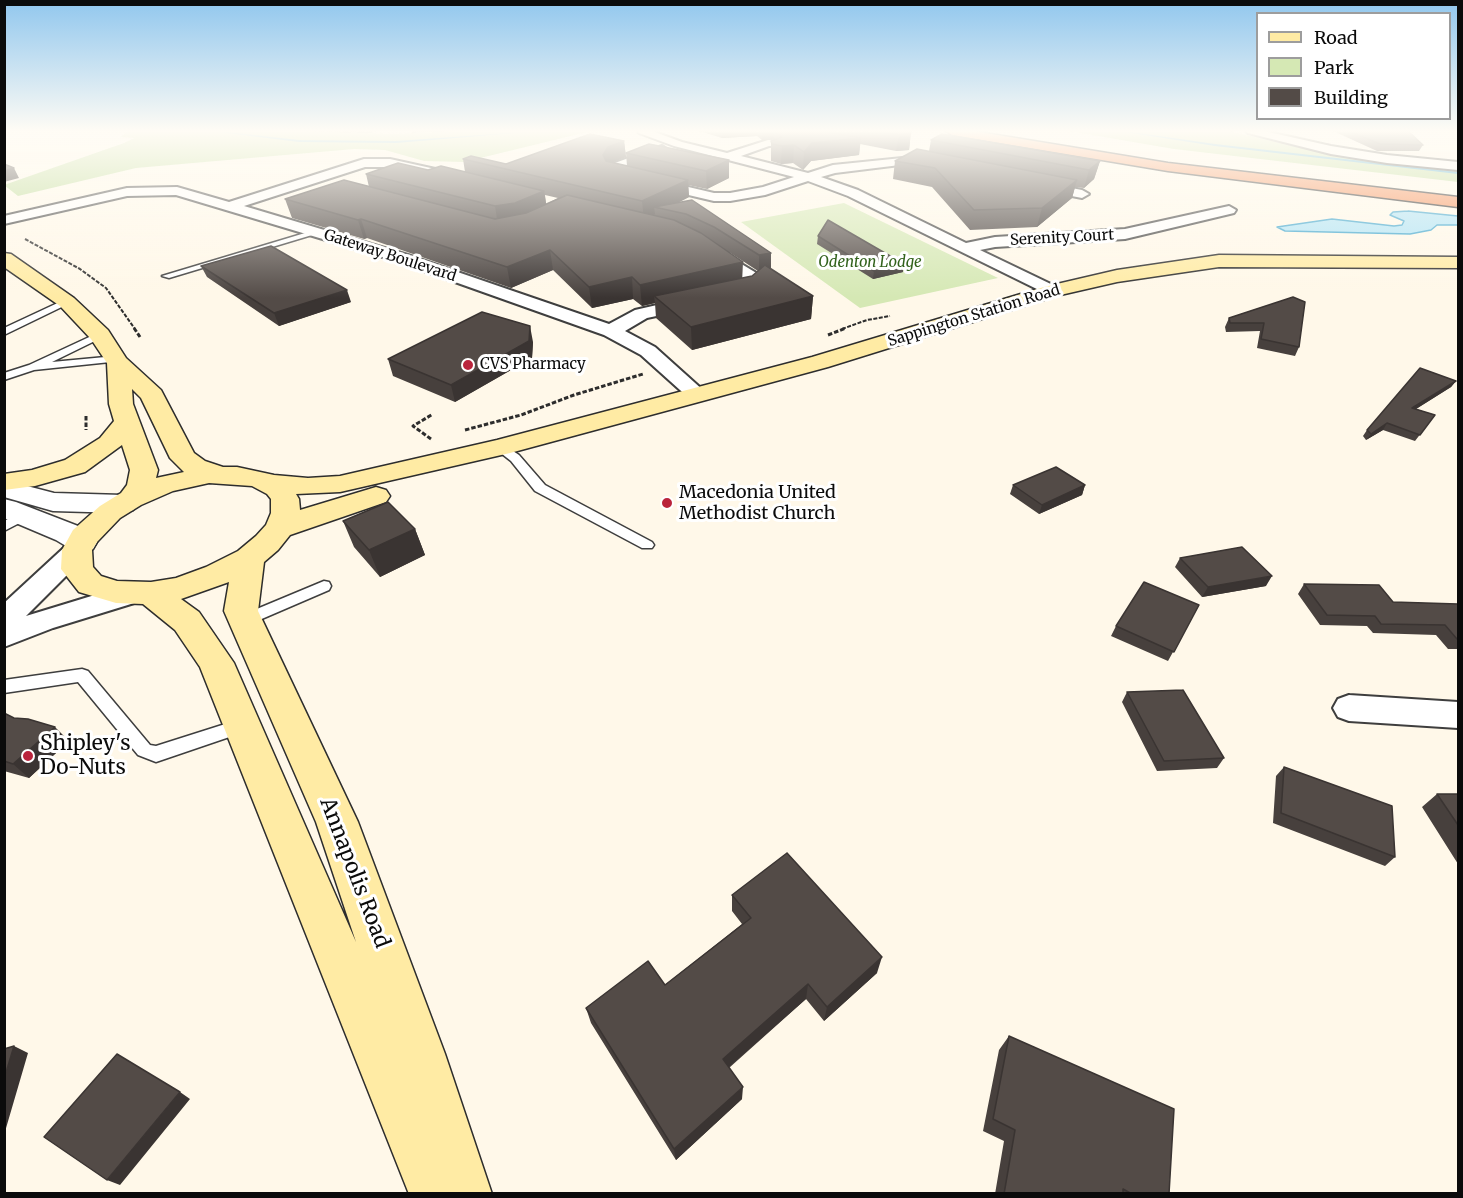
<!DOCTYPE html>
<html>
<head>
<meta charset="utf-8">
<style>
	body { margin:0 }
	#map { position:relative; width:1463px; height:1198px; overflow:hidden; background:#fff8e9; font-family:Merriweather,serif }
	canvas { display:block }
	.frame { position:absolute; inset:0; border:6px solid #0b0b0b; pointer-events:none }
	.legend { position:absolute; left:1256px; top:12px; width:195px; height:108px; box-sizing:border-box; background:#fff; border:2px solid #9d9d9d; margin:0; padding:8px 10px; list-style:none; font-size:18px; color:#0b0b0b }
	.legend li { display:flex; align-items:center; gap:12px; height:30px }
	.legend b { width:30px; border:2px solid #9d9d9d }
</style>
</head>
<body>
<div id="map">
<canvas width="1463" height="1198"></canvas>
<div class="frame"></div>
<ul class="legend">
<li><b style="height:8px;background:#ffeba4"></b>Road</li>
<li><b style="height:16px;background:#d5e8b4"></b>Park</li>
<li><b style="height:16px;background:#534b47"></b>Building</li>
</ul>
</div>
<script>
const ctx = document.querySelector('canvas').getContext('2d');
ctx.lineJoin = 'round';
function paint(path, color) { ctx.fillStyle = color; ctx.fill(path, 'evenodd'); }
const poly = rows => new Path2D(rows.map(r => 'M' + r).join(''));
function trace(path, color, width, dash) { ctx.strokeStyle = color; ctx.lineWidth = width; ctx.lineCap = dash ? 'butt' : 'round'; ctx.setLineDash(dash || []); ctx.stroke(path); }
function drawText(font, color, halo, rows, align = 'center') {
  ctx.font = font + ' Merriweather,serif'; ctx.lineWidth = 6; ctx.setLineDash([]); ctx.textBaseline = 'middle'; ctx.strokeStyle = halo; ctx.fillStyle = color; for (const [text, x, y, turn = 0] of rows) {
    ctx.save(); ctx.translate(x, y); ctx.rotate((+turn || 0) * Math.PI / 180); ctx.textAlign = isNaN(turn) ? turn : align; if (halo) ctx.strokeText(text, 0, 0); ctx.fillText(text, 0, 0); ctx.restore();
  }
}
paint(poly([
	[844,203,998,278,860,308,741,222]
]), '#d5e8b4');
paint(poly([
	[129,131,308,131,392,134,460,131,591,131,464,162,424,161,385,150,354,149,136,168,18,196,4,185,124,143,134,138,120,137],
	[1069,131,1229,131,1310,150,1458,169,1458,182,1174,149]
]), '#bad993');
const water = poly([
	[1408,211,1458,216,1458,225,1437,225,1431,230,1410,234,1285,231,1277,227,1332,219,1394,226,1402,225,1404,221,1390,215,1393,212,1408,211]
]);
paint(water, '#aee3f6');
trace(water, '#35a1cd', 1.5);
paint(poly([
	[218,131,299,140,396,141,538,131,396,143,299,142,219,132,218,131],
	[1124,131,1215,144,1458,172,1458,174,1215,146,1125,132,1124,131]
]), '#35a1cd');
const service = poly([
	[315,230,322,232,169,278,162,276,315,230],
	[64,300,72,302,4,335,4,328,64,300],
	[100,332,105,335,103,337,52,362,116,356,120,357,120,361,34,370,4,380,4,373,29,365,100,332],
	[501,443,519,455,545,485,652,542,654,545,652,548,642,548,535,491,511,461,497,450,497,444,501,443],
	[24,511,31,515,29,518,4,531,4,521,24,511],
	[324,581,329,582,331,586,329,590,250,624,240,624,237,620,240,616,324,581],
	[82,669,88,671,150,745,156,746,241,719,247,721,250,726,247,731,156,762,138,755,78,682,4,693,4,680,82,669]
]);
const minor = poly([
	[638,131,652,131,682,142,727,153,768,140,814,139,814,143,810,144,769,146,741,156,808,173,833,165,912,157,912,163,908,164,835,173,821,177,858,190,966,243,995,237,1125,229,1229,206,1236,210,1234,213,1125,239,995,247,980,250,1057,287,1060,291,1057,295,1051,296,848,196,808,181,765,195,730,201,714,201,608,176,607,173,612,164,662,146,668,150,666,153,620,171,714,193,730,193,763,187,794,177,674,146,639,133,638,131],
	[1246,131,1264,131,1331,146,1387,155,1458,162,1458,170,1387,163,1331,154,1248,133,1246,131],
	[364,159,390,159,440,170,441,173,435,177,390,167,365,167,244,206,408,255,609,324,635,310,745,285,744,280,704,253,702,250,710,245,758,274,762,287,751,296,647,318,625,331,655,347,704,391,707,395,704,399,697,401,690,399,641,355,604,335,396,261,176,195,127,196,4,224,4,216,127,188,177,187,229,202,364,159],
	[1035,181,1082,190,1089,194,1082,198,1030,188,1028,185,1030,182,1035,181],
	[77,541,86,544,90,550,86,556,26,616,134,583,144,586,148,593,144,600,53,628,4,647,4,603,68,544,77,541],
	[1349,695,1458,702,1458,728,1349,721,1338,717,1333,708,1338,699,1349,695]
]);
const tertiary = poly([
	[4,480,54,493,123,495,133,498,137,504,133,510,123,513,53,511,4,497,4,480],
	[4,499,16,502,78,526,93,535,97,542,93,549,82,552,71,549,56,540,4,518,4,499]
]);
const secondary = poly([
	[4,253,11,254,74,298,108,330,126,358,161,390,194,453,205,461,223,467,237,467,274,475,308,478,340,476,497,440,812,357,1044,287,1117,270,1219,255,1458,257,1458,268,1219,267,1117,282,1056,296,828,367,510,453,340,492,296,494,299,499,300,510,376,487,386,490,390,496,386,502,290,535,278,550,264,562,258,611,358,822,445,1054,492,1194,409,1194,200,667,175,630,143,604,116,603,79,592,61,569,62,550,73,530,100,506,121,493,127,485,130,470,122,445,85,472,35,486,4,490,4,474,32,470,65,460,100,438,114,421,109,404,107,363,91,339,60,306,4,267,4,253],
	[132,389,141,398,170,458,184,472,156,478,158,470,133,404,132,389],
	[209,483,252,486,267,494,271,499,271,513,266,525,256,536,238,551,206,567,176,578,151,582,117,581,101,576,93,567,92,550,97,542,120,518,141,505,173,491,209,483],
	[229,582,224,611,316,822,356,942,234,663,199,612,181,599,229,582]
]);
const motorway = poly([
	[946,131,973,131,1168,163,1458,197,1458,207,1168,171,952,135,946,131]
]);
trace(service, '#3e3e3e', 3);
trace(minor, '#3e3e3e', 4);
trace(tertiary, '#3e3e3e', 3);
trace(secondary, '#2d2d2d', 3);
trace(motorway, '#1c1c1c', 3);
trace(poly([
	[25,239,80,269,106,288,135,329],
	[842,329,867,320,890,316]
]), '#2d2d2d', 2, [4, 1.5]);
trace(poly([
	[134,328,140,337],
	[828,335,846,328],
	[86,416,86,430],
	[465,430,521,415,574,395,643,374],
	[431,439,413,426,433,414]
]), '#2d2d2d', 3, [4.5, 2]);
paint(service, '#fff');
paint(minor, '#fff');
paint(tertiary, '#fff');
paint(secondary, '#ffeba4');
paint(motorway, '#f48a52');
paint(poly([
	[277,131,376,131,372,133],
	[699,131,911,131,909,150,896,151,860,144,859,155,811,161,803,170,793,163,781,164,771,161,771,141,774,140,774,139,762,140,757,136,722,138],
	[1333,131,1408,131,1423,145,1419,151,1377,151],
	[931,140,1100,161,1094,179,1084,188,1075,187,1072,198,1037,227,970,230,932,187,893,179,895,161,929,151],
	[624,141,626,157,611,163,627,166,626,153,649,144,729,178,707,189,688,185,689,197,678,203,771,253,771,269,813,296,811,319,692,350,656,318,655,303,642,306,633,299,592,308,553,270,511,288,367,238,364,239,292,218,285,199,369,187,366,174,428,170,465,172,463,159,506,164],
	[545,195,558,198,546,204],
	[729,252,758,271,752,276,742,278],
	[818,236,903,272,873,279,817,244],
	[201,266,351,302,279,326,207,277],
	[1293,297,1299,347,1295,356,1257,348,1260,331,1226,332,1225,327,1229,318],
	[533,342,532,358,455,402,393,376,388,359],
	[1456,381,1451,387,1416,409,1435,415,1415,441,1383,430,1366,440,1363,436,1367,430],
	[1013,485,1085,485,1082,495,1039,514,1010,494],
	[343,521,415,529,425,555,380,577,354,547],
	[1180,558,1266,586,1202,597,1175,567],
	[1304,584,1393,602,1458,604,1458,649,1448,649,1436,635,1373,633,1367,626,1320,625,1298,594],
	[1199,605,1168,661,1111,636,1116,626],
	[1127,692,1224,758,1217,768,1157,771,1122,702],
	[4,713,14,718,69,741,29,778,4,771],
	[1284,767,1395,857,1385,866,1273,823,1276,776],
	[1437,794,1458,794,1458,864,1422,807],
	[732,895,877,973,824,1021,806,999,729,1068,742,1099,676,1160,591,1023,586,1008,665,985,742,924,732,911],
	[1009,1036,1169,1194,995,1194,1004,1141,983,1131,999,1050]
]), '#47403d');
paint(poly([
	[412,131,442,131,412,133],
	[722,131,757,131,757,136,722,138],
	[762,131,790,131,790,137,774,131,774,139,762,140],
	[911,133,909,150,896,151,899,135],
	[861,138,859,155,811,161,803,170,804,152,812,143],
	[624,141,626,157,610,163,605,172,603,155,608,147],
	[794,145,793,163,781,164,782,146],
	[729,160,729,178,707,189,706,171],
	[1100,161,1094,179,1084,188,1089,170],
	[14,168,19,178,4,182,4,171],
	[688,180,689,197,664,209,654,207,655,214,644,219,642,201],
	[1077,180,1072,198,1037,227,1042,208],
	[544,191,547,209,498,225,495,206],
	[361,219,367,238,364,239,358,220],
	[550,250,553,270,511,288,507,267],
	[771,253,771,269,759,272,759,255],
	[743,262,742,283,654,296,655,303,642,306,640,285],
	[904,264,903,272,873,279,874,271],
	[632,277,633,299,592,308,589,287],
	[347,290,351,302,279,326,274,313],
	[813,296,811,319,692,350,691,327],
	[530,326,533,342,532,358,455,402,451,385],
	[1456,381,1451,387,1408,414,1412,408],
	[1387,423,1383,430,1366,440,1371,434],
	[1085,485,1082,495,1039,514,1042,505],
	[415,529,425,555,380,577,369,550],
	[1272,576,1266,586,1202,597,1208,587],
	[55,727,69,741,29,778,13,764],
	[882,957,877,973,824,1021,827,1007],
	[808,984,806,999,723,1072,723,1059],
	[14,1046,28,1053,4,1135,4,1079],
	[743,1087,742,1099,676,1160,674,1149],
	[180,1092,190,1099,120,1185,107,1180]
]), '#3a3432');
const building = poly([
	[774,131,822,131,861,138,812,143,804,152,794,145,782,146,772,144,771,141,782,137,774,131],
	[877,131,911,131,911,133,899,135,877,131],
	[1349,131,1408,131,1423,145,1380,144,1349,131],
	[590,134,624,141,608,147,603,155,606,161,688,180,642,201,463,159,471,156,506,164,590,134],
	[942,134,1100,161,1089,170,931,140,942,134],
	[649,144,729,160,706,171,626,153,649,144],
	[917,149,1077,180,1042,208,974,210,935,168,895,161,917,149],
	[398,163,428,170,441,166,544,191,515,203,495,206,366,174,398,163],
	[4,164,14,168,4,171,4,164],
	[344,180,495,219,526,213,567,195,674,220,701,233,743,262,640,285,632,277,589,287,550,250,507,267,361,219,358,220,285,199,344,180],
	[692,200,771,253,759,255,714,227,686,214,654,207,692,200],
	[828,220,904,264,874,271,818,236,828,220],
	[271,246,347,290,274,313,201,266,271,246],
	[765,265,813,296,691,327,654,296,752,276,765,265],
	[1293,297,1305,302,1299,347,1261,339,1264,323,1230,323,1229,318,1293,297],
	[482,312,530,326,529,341,451,385,388,359,482,312],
	[1420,368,1456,381,1412,408,1435,415,1420,435,1387,423,1371,434,1367,430,1420,368],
	[1056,467,1085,485,1042,505,1013,485,1056,467],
	[388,502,415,529,369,550,343,521,388,502],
	[1242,547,1272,576,1208,587,1180,558,1242,547],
	[1144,582,1199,605,1174,652,1116,626,1144,582],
	[1304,584,1379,585,1393,602,1458,604,1458,639,1457,639,1445,625,1381,624,1375,616,1327,615,1304,584],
	[1183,690,1224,758,1164,761,1127,692,1183,690],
	[4,713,14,718,28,719,55,727,13,764,4,761,4,713],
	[1284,767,1392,806,1395,857,1281,813,1284,767],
	[1437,794,1458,794,1458,825,1437,794],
	[787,853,882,957,827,1007,808,984,723,1059,743,1087,674,1149,586,1008,648,961,665,985,751,918,732,895,787,853],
	[1009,1036,1174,1109,1169,1194,1132,1194,1123,1189,1123,1194,1004,1194,1015,1130,993,1119,1009,1036],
	[14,1046,4,1079,4,1049,14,1046],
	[117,1054,180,1092,107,1180,44,1137,117,1054]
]);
paint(building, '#534b47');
trace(building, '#3a3432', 1.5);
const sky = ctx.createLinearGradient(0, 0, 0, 298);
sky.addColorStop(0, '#91c7ee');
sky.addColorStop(0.44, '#fffcf5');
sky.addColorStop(1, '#fffcf500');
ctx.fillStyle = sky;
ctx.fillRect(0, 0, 1463, 298);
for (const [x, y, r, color] of [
	[468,365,6,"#ba243c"],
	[667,503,6,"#ba243c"],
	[28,756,6,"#ba243c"]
]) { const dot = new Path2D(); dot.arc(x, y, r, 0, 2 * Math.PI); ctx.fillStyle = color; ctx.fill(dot); trace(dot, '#fff', 2); }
drawText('15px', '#0b0b0b', '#fff', [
	["Serenity Court",1062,238,-3],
	["Gateway Boulevard",390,256,18],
	["Sappington Station Road",974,316,-17]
]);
drawText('italic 15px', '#32621c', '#fff', [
	["Odenton Lodge",870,263]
]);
drawText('15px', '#0b0b0b', '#fff', [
	["CVS Pharmacy",480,365]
], 'left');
drawText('18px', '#0b0b0b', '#fff', [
	["Macedonia United",679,493],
	["Methodist Church",679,514]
], 'left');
drawText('21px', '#0b0b0b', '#fff', [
	["Shipley's",40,744],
	["Do-Nuts",40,768]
], 'left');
drawText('21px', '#0b0b0b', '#fff', [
	["Annapolis Road",354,873,69]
]);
</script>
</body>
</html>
